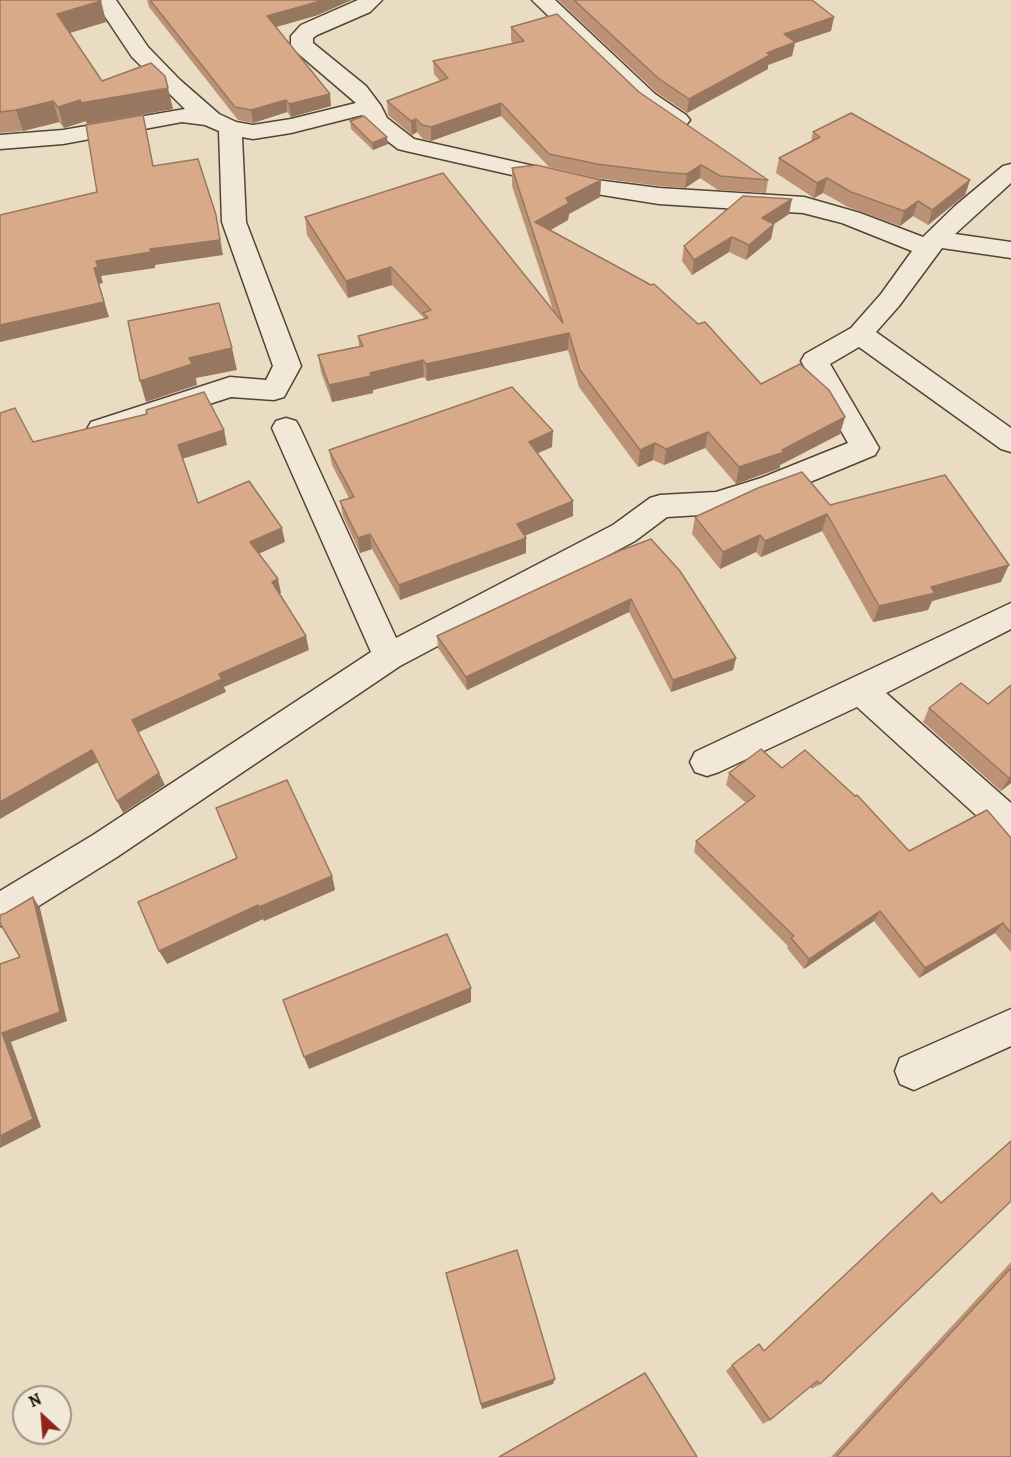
<!DOCTYPE html>
<html>
<head>
<meta charset="utf-8">
<style>
	body { margin:0 }
	#map { position:relative; width:1011px; height:1457px; overflow:hidden; background:#eadcc2; font-family:Alegreya,serif }
	canvas { display:block }
	.north { position:absolute; left:12px; top:1385px; width:60px; height:60px; box-sizing:border-box; background:#f1e8d7; border:2px solid #9e9283; border-radius:50%; rotate:334deg; font-size:16px; font-weight:700; line-height:24px; text-align:center; color:#211205 }
	.north::after { content:''; display:block; margin:auto; width:21px; height:27px; background:#8f2418; clip-path:polygon(50% 0,100% 100%,50% 72%,0 100%) }
</style>
</head>
<body>
<div id="map">
<canvas width="1011" height="1457"></canvas>
<div class="north">N</div>
</div>
<script>
const ctx = document.querySelector('canvas').getContext('2d');
ctx.lineJoin = 'round';
const poly = rows => new Path2D(rows.map(r => 'M' + r).join(''));
function trace(path, color, width, dash) { ctx.strokeStyle = color; ctx.lineWidth = width; ctx.lineCap = dash ? 'butt' : 'round'; ctx.setLineDash(dash || []); ctx.stroke(path); }
function paint(path, color) { ctx.fillStyle = color; ctx.fill(path, 'evenodd'); }
const minor = poly([
	[94,0,116,0,148,47,180,80,219,114,236,122,253,125,291,119,356,103,294,50,291,45,291,36,301,25,358,0,382,0,370,12,317,35,313,38,313,43,366,86,381,106,387,118,414,139,596,180,659,188,804,197,860,213,923,237,955,206,1003,166,1011,164,1011,183,955,234,1011,242,1011,258,942,248,899,306,876,332,1011,428,1011,452,1001,449,859,347,830,364,879,448,875,455,781,494,716,514,667,517,635,541,400,666,117,857,13,922,0,926,0,891,93,835,371,652,272,428,276,421,286,418,296,421,300,428,396,638,613,525,650,498,660,495,716,492,761,478,848,443,801,361,805,354,851,328,881,294,912,251,842,223,803,213,659,204,596,194,406,151,398,149,369,127,362,115,291,133,253,139,242,137,246,222,301,366,284,397,274,400,231,397,101,439,91,436,87,429,91,422,230,377,266,380,273,366,222,222,219,131,205,125,182,122,63,144,0,149,0,135,63,130,185,109,132,57,94,0],
	[532,0,555,0,655,94,686,115,690,120,686,125,678,127,670,125,639,104,532,0],
	[1011,603,1011,629,886,693,1011,803,1011,840,999,836,857,707,719,772,707,776,695,772,690,762,695,752,1011,603],
	[1011,1009,1011,1046,914,1090,900,1084,895,1071,900,1058,1011,1009]
]);
trace(minor, '#534434', 3);
paint(minor, '#f1e8d7');
paint(poly([
	[0,0,101,1,106,22,69,33,102,81,173,109,87,124,86,121,64,128,59,122,23,131,0,133],
	[147,0,318,15,276,27,331,106,291,117,287,112,253,123,238,120,149,7],
	[558,0,812,0,831,31,795,43,792,56,768,65,768,69,687,113,656,92],
	[511,27,639,92,768,180,766,193,718,190,700,178,685,188,659,186,596,178,549,167,501,116,431,141,423,139,417,132,412,135,388,115,387,101,440,81,434,74,433,61,513,43,511,41],
	[350,121,388,144,373,150,351,129],
	[813,132,970,180,965,195,928,225,913,216,900,226,848,207,823,193,814,198,776,173,779,158,811,141],
	[512,168,601,180,600,197,569,214,568,220,550,230,761,384,840,434,780,465,780,468,736,484,705,448,664,465,653,460,638,467,579,387,568,350,427,381,424,377,373,390,373,393,332,402,321,372,318,355,359,346,358,336,424,319,424,318,392,285,348,298,307,235,305,217,553,310,512,186],
	[789,214,774,224,771,239,746,260,729,252,692,275,682,261,684,246],
	[552,447,538,453,573,501,573,516,524,536,526,538,526,553,400,600,372,549,360,553,343,516,340,501,349,498,332,465,329,450],
	[830,505,1001,582,932,601,928,610,873,622,822,531,761,557,756,552,720,569,692,534,695,517],
	[619,551,736,658,733,670,671,692,629,612,467,690,438,648,437,636],
	[988,704,1011,783,1001,791,923,722,929,708],
	[782,768,909,851,1011,838,1011,952,995,933,919,978,874,921,804,969,787,948,788,946,694,852,696,841,746,803,726,785,729,773],
	[216,808,332,876,335,890,264,921,263,919,167,964,237,858],
	[932,1193,820,1384,812,1389,810,1387,770,1420,763,1424,726,1371,732,1365,764,1351],
	[1011,1262,1011,1457,831,1457],
	[446,1273,553,1384,482,1409]
]), '#bb9276');
paint(poly([
	[322,0,352,0,318,15,269,29,267,16],
	[101,1,106,22,63,35,57,14],
	[834,17,831,31,795,43,792,56,768,65,768,69,687,113,689,99,767,53,784,34],
	[168,88,173,109,87,124,86,121,64,128,58,107,80,100],
	[330,94,331,106,291,117,289,104],
	[286,100,287,112,253,123,251,110],
	[53,101,59,122,23,131,16,110],
	[501,103,501,116,431,141,431,127],
	[416,119,417,132,412,135,411,121],
	[387,137,388,144,373,150,372,143],
	[701,165,700,178,685,188,687,174],
	[827,178,823,193,814,198,817,183],
	[601,180,600,197,569,214,568,220,535,239,535,222,566,198],
	[970,180,965,195,928,225,932,210],
	[792,199,789,214,774,224,771,239,746,260,749,245,762,218],
	[918,201,913,216,900,226,904,211],
	[216,215,223,255,155,265,155,268,101,276,103,283,99,284,109,317,0,342,0,325,94,268,96,261,150,249],
	[732,237,729,252,692,275,694,260],
	[391,267,392,285,348,298,346,281],
	[569,333,568,350,427,381,426,364],
	[232,348,237,370,196,378,197,385,146,402,140,381,189,358],
	[423,360,424,377,373,390,373,393,332,402,329,385,370,373],
	[845,417,840,434,780,465,780,468,736,484,739,467,782,450],
	[224,430,227,445,182,459,178,445],
	[553,431,552,447,529,457,529,442],
	[708,432,705,448,664,465,666,449],
	[655,443,653,460,638,467,640,450],
	[573,501,573,516,517,539,517,524],
	[827,514,822,531,761,557,765,541],
	[282,528,285,542,254,556,250,542],
	[370,534,372,549,360,553,358,538],
	[760,535,756,552,720,569,723,552],
	[526,538,526,553,400,600,399,585],
	[1009,565,1001,582,932,601,928,610,873,622,879,606,931,587],
	[278,579,281,593,275,596,272,582],
	[631,599,629,612,467,690,466,677],
	[306,636,309,650,224,687,226,692,137,733,132,720,219,674],
	[736,658,733,670,671,692,673,680],
	[92,750,98,762,0,819,0,802],
	[159,773,165,785,123,813,117,801],
	[1011,777,1011,783,1001,791,1009,778],
	[332,876,335,890,264,921,259,907],
	[33,897,40,908,67,1021,11,1042,41,1127,0,1148,2,1033,60,1012],
	[258,905,263,919,167,964,159,951],
	[880,911,874,921,804,969,809,959],
	[1003,923,995,933,919,978,925,968],
	[471,988,471,1002,309,1069,304,1057],
	[555,1379,553,1384,482,1409,481,1404]
]), '#987760');
const building = poly([
	[0,0,100,0,101,1,57,14,102,81,151,63,165,76,168,88,81,103,80,100,58,107,53,101,16,110,0,112,0,0],
	[150,0,322,0,317,2,267,16,330,94,289,104,286,100,251,110,235,107,150,0],
	[574,0,812,0,834,17,784,34,795,42,767,53,770,55,689,99,658,78,574,0],
	[557,14,639,92,768,180,720,176,701,165,687,174,661,172,597,164,549,154,501,103,431,127,422,125,416,119,411,121,387,101,448,78,433,61,524,41,511,27,557,14],
	[851,113,970,180,932,210,918,201,904,211,851,192,827,178,817,183,779,158,820,137,813,132,851,113],
	[143,115,153,166,198,159,216,215,220,240,150,249,151,252,96,261,98,267,94,268,104,302,0,325,0,215,97,192,86,125,143,115],
	[364,116,387,137,372,143,350,121,364,116],
	[536,165,601,180,566,198,569,203,535,222,651,285,654,284,698,324,705,322,761,384,800,364,829,390,845,417,782,450,784,452,739,467,708,432,666,449,655,443,640,450,580,370,569,333,426,364,423,360,370,373,371,376,329,385,318,355,363,346,358,336,428,318,423,313,431,310,391,267,346,281,305,217,443,173,563,323,512,168,536,165],
	[743,196,792,199,762,218,774,224,749,245,732,237,694,260,684,246,743,196],
	[219,303,232,348,189,358,192,364,140,381,128,321,219,303],
	[512,387,553,431,529,442,573,501,517,524,526,538,399,585,370,534,358,538,340,501,354,497,329,450,512,387],
	[204,392,224,430,178,445,198,503,249,481,282,528,250,542,278,579,272,582,306,636,219,674,222,679,132,720,159,773,117,801,92,750,0,802,0,413,15,408,33,442,147,414,146,410,204,392],
	[802,472,830,505,945,475,1009,565,931,587,935,593,879,606,827,514,765,541,760,535,723,552,695,517,758,488,802,472],
	[651,539,680,571,736,658,673,680,631,599,466,677,437,636,619,551,651,539],
	[961,683,988,704,1011,685,1011,777,1009,778,929,708,961,683],
	[761,749,782,768,805,750,855,796,857,795,909,851,987,810,1011,838,1011,933,1003,923,925,968,880,911,809,959,791,938,794,936,696,841,755,796,729,773,761,749],
	[287,780,332,876,259,907,258,905,159,951,138,902,237,858,216,808,287,780],
	[33,897,60,1012,2,1033,33,1119,0,1136,0,964,20,957,0,923,0,915,6,913,33,897],
	[447,934,471,988,304,1057,283,1000,447,934],
	[1011,1141,1011,1201,820,1384,817,1381,770,1420,732,1365,759,1344,764,1351,932,1193,941,1203,1011,1141],
	[517,1250,555,1379,481,1404,446,1273,517,1250],
	[1011,1268,1011,1457,836,1457,1011,1268],
	[645,1373,697,1457,499,1457,645,1373]
]);
paint(building, '#d9aa89');
trace(building, '#987760', 1.5);
</script>
</body>
</html>
